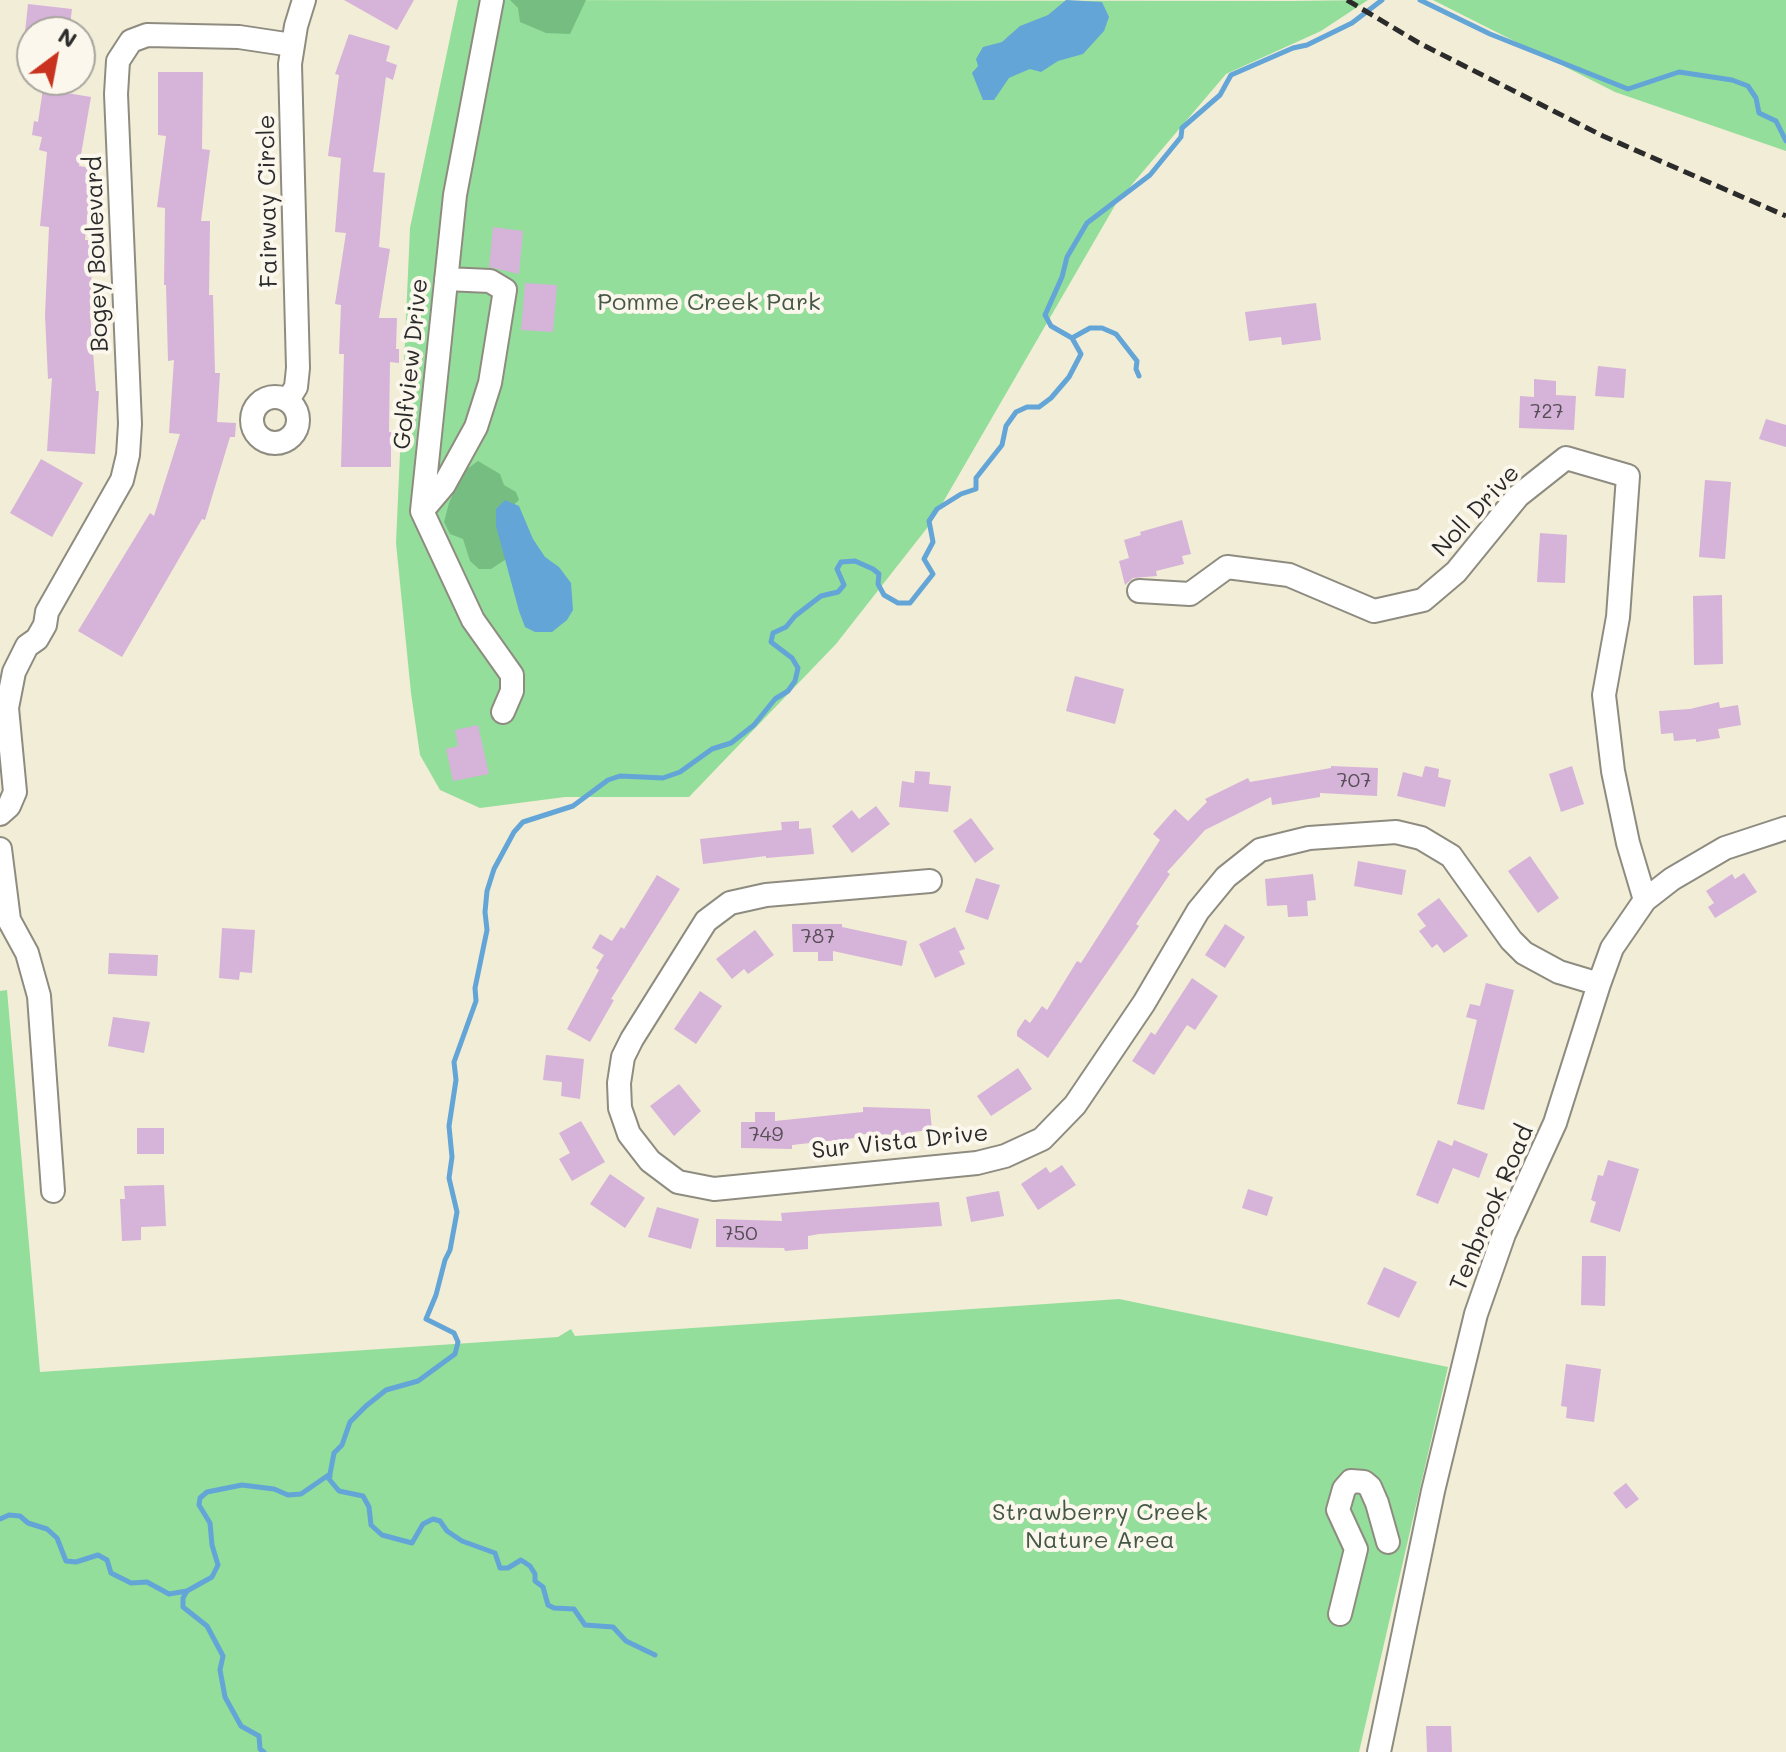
<!DOCTYPE html>
<html>
<head>
<meta charset="utf-8">
<style>
	body { margin:0 }
	#map { position:relative; width:1786px; height:1752px; overflow:hidden; background:#f2edd6; font-family:Mali,sans-serif }
	canvas { display:block }
	.north { position:absolute; left:16px; top:16px; width:80px; height:80px; box-sizing:border-box; background:#fbf7ec; border:2px solid #a8a59f; border-radius:50%; rotate:32deg; font-size:22px; font-weight:700; line-height:32px; text-align:center; color:#2b2b2b }
	.north::after { content:''; display:block; margin:auto; width:28px; height:36px; background:#c8321e; clip-path:polygon(50% 0,100% 100%,50% 72%,0 100%) }
</style>
</head>
<body>
<div id="map">
<canvas width="1786" height="1752"></canvas>
<div class="north">N</div>
</div>
<script>
const ctx = document.querySelector('canvas').getContext('2d');
ctx.lineJoin = 'round';
function paint(path, color) { ctx.fillStyle = color; ctx.fill(path, 'evenodd'); }
const poly = rows => new Path2D(rows.map(r => 'M' + r).join(''));
function trace(path, color, width, dash) { ctx.strokeStyle = color; ctx.lineWidth = width; ctx.lineCap = dash ? 'butt' : 'round'; ctx.setLineDash(dash || []); ctx.stroke(path); }
function drawText(font, color, halo, rows, align = 'center') {
  ctx.font = font + ' Mali,sans-serif'; ctx.lineWidth = 8; ctx.setLineDash([]); ctx.textBaseline = 'middle'; ctx.strokeStyle = halo; ctx.fillStyle = color; for (const [text, x, y, turn = 0] of rows) {
    ctx.save(); ctx.translate(x, y); ctx.rotate((+turn || 0) * Math.PI / 180); ctx.textAlign = isNaN(turn) ? turn : align; if (halo) ctx.strokeText(text, 0, 0); ctx.fillText(text, 0, 0); ctx.restore();
  }
}
paint(poly([
	[458,0,1292,1,1368,0,1321,31,1226,74,1117,202,931,523,836,644,689,797,565,797,480,808,440,790,420,755,411,693,396,543,410,228],
	[1433,0,1786,0,1786,151,1615,92],
	[7,990,40,1372,558,1337,571,1329,575,1336,1119,1299,1448,1367,1359,1752,0,1752,0,991]
]), '#93de9a');
paint(poly([
	[510,0,586,0,570,34,546,33,520,22,518,8],
	[478,461,500,474,504,485,516,492,519,500,508,510,508,558,491,569,479,569,470,561,463,539,450,534,444,522,449,503,463,472]
]), '#76bd82');
paint(poly([
	[1066,0,1102,2,1109,17,1104,31,1083,54,1058,61,1041,72,1030,69,1018,74,1009,78,994,100,983,100,972,73,978,66,976,59,983,47,1002,42,1020,26,1048,15],
	[505,500,519,506,533,539,545,557,559,567,571,583,573,610,567,620,552,632,535,632,525,627,519,611,496,526,496,509]
]), '#64a5d7');
trace(poly([
	[1420,0,1490,34,1628,89,1679,72,1732,80,1748,86,1756,98,1759,113,1776,121,1786,141],
	[1072,338,1090,328,1102,328,1116,334,1137,361,1136,369,1139,376],
	[330,1476,329,1479,339,1491,363,1496,369,1507,371,1525,382,1535,412,1543,423,1524,433,1519,440,1521,447,1531,462,1541,495,1553,500,1568,508,1568,521,1560,530,1566,535,1574,535,1581,543,1587,548,1605,554,1608,574,1609,585,1625,613,1627,626,1641,655,1655],
	[0,1519,9,1515,20,1516,28,1523,47,1529,57,1538,66,1561,76,1562,98,1555,107,1560,111,1573,131,1583,147,1582,169,1594,187,1591,212,1577,218,1565,212,1545,210,1523,199,1505,200,1498,207,1492,242,1485,274,1489,288,1495,301,1494,330,1474,334,1453,342,1445,350,1422,366,1406,386,1390,418,1381,455,1354,458,1342,454,1333,426,1319,436,1295,445,1260,450,1250,457,1212,449,1178,452,1157,449,1126,456,1080,454,1062,476,1001,475,988,487,930,485,912,487,891,494,869,514,832,523,822,573,806,608,780,620,776,663,778,680,772,712,749,731,743,754,725,775,699,788,691,795,681,798,668,792,658,771,642,773,633,786,627,795,616,821,596,838,592,844,585,837,569,841,562,855,561,873,569,879,574,878,584,884,595,898,603,910,603,933,574,924,559,933,542,929,521,937,509,961,494,976,489,976,478,1002,445,1006,426,1016,412,1027,407,1039,407,1051,398,1069,377,1081,354,1072,338,1051,326,1045,315,1062,277,1067,257,1087,223,1150,175,1181,137,1182,128,1220,95,1231,75,1293,48,1307,45,1352,23,1382,0],
	[187,1591,183,1598,183,1607,207,1626,223,1656,220,1670,225,1697,241,1726,259,1736,260,1749,264,1752]
]), '#64a5d7', 5);
paint(poly([
	[344,0,414,0,397,30],
	[28,4,72,9,69,32,25,32],
	[349,34,390,46,386,61,397,65,393,80,386,77,373,172,385,173,379,247,390,249,379,318,397,318,396,349,399,349,399,363,390,362,389,432,401,432,401,446,391,446,391,467,341,467,344,354,339,354,341,305,335,304,346,233,335,232,341,158,328,156,339,75,335,74],
	[158,72,203,72,202,149,210,150,201,221,210,221,209,295,213,295,215,373,220,373,217,422,236,423,235,437,230,437,205,520,202,519,122,657,78,631,150,513,154,516,180,434,169,433,174,360,168,361,166,285,164,285,165,208,157,207,166,136,158,135],
	[43,89,91,97,79,166,92,168,85,240,93,240,90,313,96,391,99,391,95,454,47,451,52,378,48,379,45,315,49,227,40,226,47,152,39,150,42,137,32,135,34,121,38,122],
	[493,227,523,231,519,274,489,267],
	[525,283,557,285,553,332,521,330],
	[1316,303,1321,340,1282,345,1281,337,1249,341,1245,312],
	[1598,366,1626,369,1624,398,1595,396],
	[1534,379,1556,381,1556,395,1576,396,1574,430,1519,428,1520,396,1534,397],
	[1766,419,1786,425,1786,447,1759,439],
	[41,459,83,483,52,537,10,513],
	[1705,480,1731,482,1725,559,1699,557],
	[1182,520,1191,554,1182,556,1184,564,1156,571,1157,576,1133,578,1125,585,1119,561,1129,558,1124,540,1141,535,1140,532],
	[1540,533,1567,535,1565,583,1537,582],
	[1722,595,1723,664,1694,665,1693,596],
	[1075,676,1124,689,1115,724,1066,711],
	[1719,702,1720,708,1738,705,1741,725,1718,729,1720,738,1696,742,1696,739,1674,741,1673,733,1661,734,1659,711,1690,709],
	[478,725,489,774,453,781,446,749,458,746,455,730],
	[1331,766,1378,768,1377,796,1320,793,1320,797,1272,805,1271,797,1205,830,1167,872,1170,874,1136,924,1139,926,1048,1058,1017,1036,1017,1031,1025,1019,1030,1023,1042,1006,1047,1010,1077,961,1081,963,1160,840,1153,834,1175,809,1188,821,1207,802,1205,799,1248,778,1250,782,1331,768],
	[1425,766,1439,769,1438,777,1451,780,1445,807,1397,796,1403,772,1422,777],
	[1572,766,1584,804,1561,812,1549,774],
	[915,771,930,772,929,784,951,786,948,812,899,807,902,781,914,783],
	[876,806,890,824,852,853,832,826,852,810,859,819],
	[971,818,994,849,975,863,953,831],
	[799,821,799,829,811,828,814,854,766,858,766,856,703,864,700,839,782,830,781,822],
	[1530,856,1559,898,1538,913,1508,871],
	[1358,861,1406,870,1402,895,1354,886],
	[1744,873,1757,892,1715,918,1708,907,1714,903,1706,891,1732,874,1735,879],
	[1313,874,1316,900,1307,901,1308,916,1288,917,1287,905,1267,906,1265,879],
	[657,875,680,889,611,999,614,1000,590,1042,567,1029,599,970,596,968,604,955,592,948,600,934,612,941,621,927,624,929],
	[976,878,1000,885,988,920,965,912],
	[1439,898,1468,936,1444,953,1437,944,1432,948,1419,931,1426,926,1417,914],
	[792,924,842,924,842,927,907,941,902,966,833,951,833,961,818,961,818,952,793,952],
	[1225,924,1245,937,1225,968,1205,955],
	[955,927,965,949,959,951,965,964,935,978,919,944],
	[222,928,255,930,252,973,240,972,239,980,219,978],
	[755,930,774,955,748,974,744,969,732,979,716,959],
	[109,953,158,955,157,976,108,974],
	[1192,978,1218,996,1195,1030,1187,1025,1154,1075,1132,1061,1151,1032,1155,1035],
	[1486,983,1514,990,1484,1110,1457,1104,1477,1020,1466,1017,1470,1004,1480,1006],
	[700,991,722,1006,696,1044,674,1029],
	[113,1017,150,1022,144,1053,108,1046],
	[546,1055,584,1059,580,1099,561,1096,562,1082,543,1080],
	[1018,1068,1032,1089,991,1116,977,1096],
	[679,1084,701,1111,674,1136,650,1106],
	[863,1107,930,1109,932,1130,912,1132,911,1135,855,1134,855,1138,792,1145,792,1149,741,1148,741,1122,755,1122,755,1112,775,1112,775,1121,863,1112],
	[581,1121,605,1162,572,1181,559,1159,570,1153,559,1133],
	[137,1128,164,1128,164,1154,137,1154],
	[1438,1140,1452,1146,1454,1140,1488,1154,1479,1178,1453,1168,1438,1204,1416,1195],
	[1608,1160,1639,1169,1620,1232,1590,1222,1596,1202,1591,1200,1598,1175,1603,1176],
	[1062,1165,1076,1185,1038,1210,1021,1184,1046,1167,1050,1173],
	[610,1174,645,1198,625,1228,590,1204],
	[164,1185,166,1226,141,1227,141,1240,122,1241,120,1199,125,1199,124,1186],
	[1248,1189,1273,1197,1267,1216,1242,1208],
	[999,1191,1004,1216,971,1222,966,1197],
	[939,1202,942,1226,819,1234,808,1236,808,1249,785,1251,784,1248,716,1247,716,1219,782,1221,781,1213],
	[657,1207,699,1219,691,1249,648,1237],
	[1582,1256,1606,1256,1605,1306,1581,1305],
	[1384,1267,1417,1282,1399,1318,1367,1304],
	[1566,1364,1601,1369,1594,1422,1566,1418,1567,1407,1561,1406],
	[1626,1483,1639,1499,1626,1509,1613,1493],
	[1426,1726,1451,1726,1452,1752,1427,1752]
]), '#d6b3d9');
const minor = poly([
	[492,0,455,195,422,511,473,620,512,675,512,691,503,712],
	'252 420a23 23 0 1 1 46 0a23 23 0 1 1-46 0Z',
	[288,400,296,387,298,368,290,64,296,26,304,0],
	[422,511,444,485,476,427,490,383,505,290,490,281,446,279],
	[1139,591,1190,594,1227,567,1289,575,1374,611,1423,600,1456,572,1518,496,1566,458,1628,476,1618,617,1604,695,1613,771,1628,843,1645,900],
	[0,814,9,806,15,792,7,708,14,672,27,646,37,639,45,625,47,612,122,480,128,455,130,424,116,94,118,61,131,41,147,35,239,37,292,45],
	[0,849,9,920,27,953,39,996,53,1191],
	[930,881,766,895,730,903,706,921,632,1039,623,1057,619,1083,620,1108,629,1134,650,1161,678,1182,714,1189,977,1163,1005,1156,1042,1139,1075,1105,1144,1003,1198,911,1226,877,1260,850,1309,838,1396,832,1421,838,1451,856,1511,940,1524,953,1559,972,1599,984],
	[1340,1614,1356,1549,1338,1510,1344,1489,1351,1481,1364,1482,1370,1487,1377,1503,1388,1542],
	[1379,1752,1433,1491,1476,1314,1504,1234,1555,1123,1599,984,1612,948,1645,900,1672,879,1725,848,1786,828]
]);
trace(minor, '#8e8c80', 26);
trace(minor, '#fff', 22);
trace(poly([
	[1347,0,1419,43,1603,136,1786,216]
]), '#2b2b2b', 5, [12, 6]);
drawText('20px', '#564d56', null, [
	["727",1547,412],
	["707",1354,781],
	["787",818,937],
	["749",766,1135],
	["750",740,1234]
]);
drawText('24px', '#2b2b2b', '#fbf7ec', [
	["Fairway Circle",268,201,-91],
	["Bogey Boulevard",97,254,-92],
	["Golfview Drive",411,364,-84],
	["Noll Drive",1476,511,-47],
	["Sur Vista Drive",900,1142,-6],
	["Tenbrook Road",1492,1208,-67]
]);
drawText('24px', '#455847', '#fbf7ec', [
	["Pomme Creek Park",709,303],
	["Strawberry Creek",1100,1513],
	["Nature Area",1100,1541]
]);
</script>
</body>
</html>
